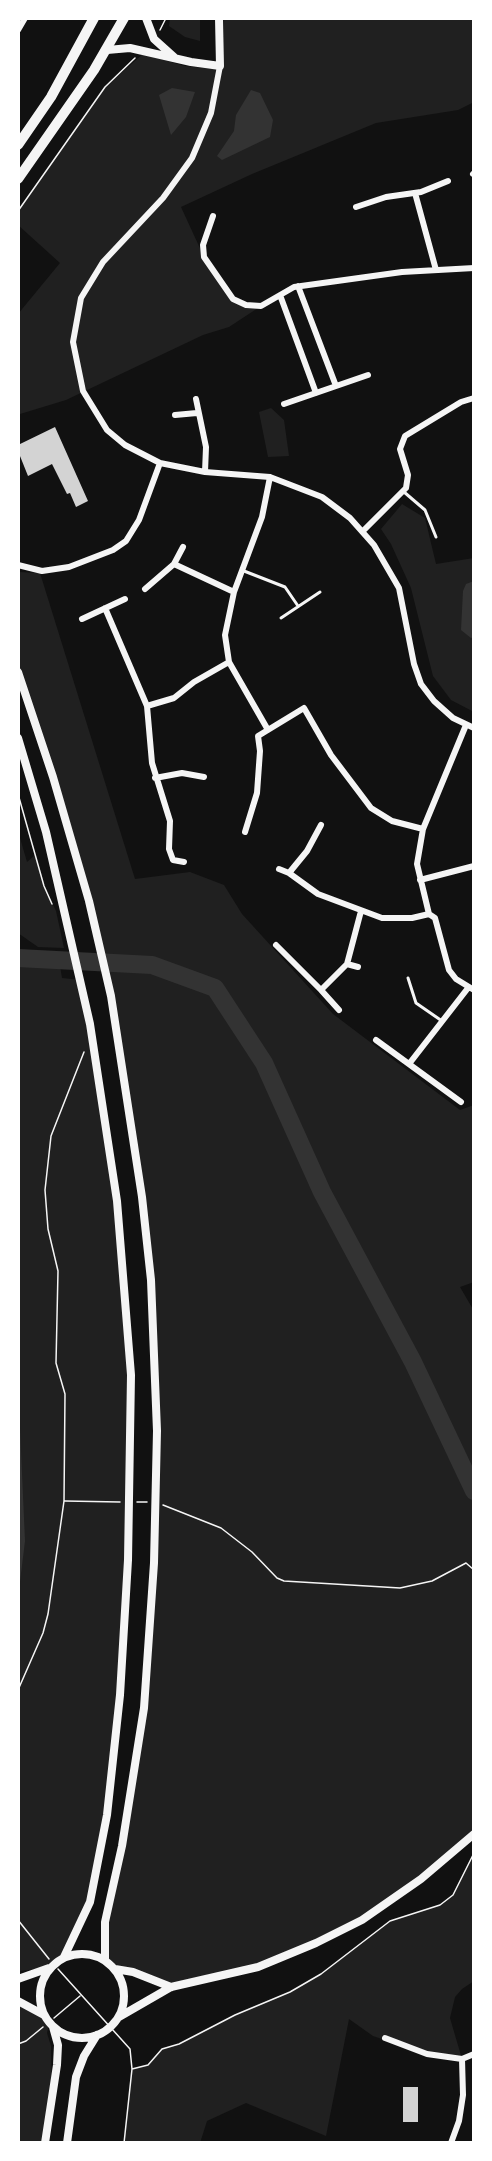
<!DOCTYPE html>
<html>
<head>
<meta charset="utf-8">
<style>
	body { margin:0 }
	#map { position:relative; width:492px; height:2161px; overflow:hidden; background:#111; font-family:Cabin,sans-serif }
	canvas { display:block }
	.frame { position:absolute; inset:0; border:20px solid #fff; pointer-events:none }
</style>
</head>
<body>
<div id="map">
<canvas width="492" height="2161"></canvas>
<div class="frame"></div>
</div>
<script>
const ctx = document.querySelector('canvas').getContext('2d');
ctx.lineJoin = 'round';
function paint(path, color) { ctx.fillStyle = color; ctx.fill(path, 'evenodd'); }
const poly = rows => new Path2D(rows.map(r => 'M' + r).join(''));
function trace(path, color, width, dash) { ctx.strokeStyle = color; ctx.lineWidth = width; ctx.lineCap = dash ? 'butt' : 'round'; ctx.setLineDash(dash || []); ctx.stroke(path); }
paint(poly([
	[170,18,200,18,200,41,185,37,169,26],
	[224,18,474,18,474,102,458,110,376,123,252,174,181,207,204,257,233,299,261,306,229,327,203,335,66,400,20,414,18,314,60,263,18,225,18,211,105,87,143,54,185,66,223,70],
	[271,408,284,420,289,456,268,457,259,412],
	[402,504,425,518,436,564,474,558,474,712,451,700,433,676,411,588,391,544,381,529],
	[18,572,40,573,135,879,190,872,224,885,242,914,333,1014,460,1110,474,1105,474,1282,460,1287,474,1311,474,1834,362,1920,258,1967,171,1987,115,1969,105,1960,105,1922,144,1708,157,1431,151,1280,117,1025,89,901,18,672],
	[18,831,27,862,35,855,44,886,56,911,64,948,38,947,18,933],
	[18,958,59,960,62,978,81,980,117,1201,131,1375,128,1560,107,1815,90,1902,64,1957,49,1968,18,1971],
	[474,1853,474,1981,462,1989,455,1997,450,2018,462,2059,427,2054,373,2036,349,2019,326,2136,246,2103,207,2121,200,2143,124,2143,132,2069,148,2065,162,2049,179,2044,235,2015,290,1992,321,1974,390,1921,440,1905,453,1894],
	[18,2006,44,2015,49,2024,47,2033,51,2046,52,2098,45,2143,18,2143]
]), '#202020');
paint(poly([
	[172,88,195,92,186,117,171,135,159,95],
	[251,90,260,93,273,120,270,137,222,160,217,156,234,131,236,115],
	[474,581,474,637,471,638,461,630,463,591,466,584],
	[18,1383,25,1541,18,1598]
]), '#333');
trace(poly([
	[18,958,152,965,215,988,264,1063,322,1192,413,1362,474,1491]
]), '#333', 18);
paint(poly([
	[55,427,88,501,76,507,70,493,67,494,52,464,28,476,18,451,18,445],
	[403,2087,418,2087,418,2122,403,2122]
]), '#d3d3d3');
trace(poly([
	[160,30,166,18],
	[18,211,105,87,135,58],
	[18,794,44,886,52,904],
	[65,1501,120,1502],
	[137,1502,147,1502],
	[163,1505,221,1528,252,1552,277,1578,284,1581,400,1588,432,1581,466,1563,474,1570],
	[18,1690,43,1633,48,1614,64,1501,65,1394,56,1363,58,1271,48,1229,45,1190,51,1136,84,1052],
	[18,1920,49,1959],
	[58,1969,130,2049,132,2069,124,2143],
	[54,2018,80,1996],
	[18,2044,26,2041,43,2027],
	[132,2069,148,2065,162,2049,179,2044,235,2015,290,1992,321,1974,390,1921,440,1905,453,1895,474,1853]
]), '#f5f5f5', 1.5);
trace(poly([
	[404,492,425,510,436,537],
	[244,571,285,587,298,606],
	[281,618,320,592],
	[408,978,416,1003,442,1021]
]), '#f5f5f5', 3);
trace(poly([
	[18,30,25,18],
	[220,66,211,113,192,158,163,198,103,262,81,298,73,342,83,391,107,430,125,445,160,463,205,472,270,477,322,497,350,518,374,545,399,588,414,664,421,684,434,701,453,718,474,728],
	[473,174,474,173],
	[415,193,436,270],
	[356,207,386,197,421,192,448,181],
	[213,216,203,245,204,257,233,299,246,305,261,306,294,287,402,272,474,268],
	[298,286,336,386],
	[280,295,316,393],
	[196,399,206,447,205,472],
	[284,404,368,375],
	[175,415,197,413],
	[363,531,406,488,408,475,400,449,405,436,461,402,474,398],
	[174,564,234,592],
	[18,565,42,571,69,567,113,550,126,541,139,520,160,463],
	[145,589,174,564,183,547],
	[105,608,147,706,152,763,170,821,169,849,173,860,184,862],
	[82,619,125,599],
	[147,706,174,698,194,682,229,662],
	[466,725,423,829,417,864,429,914,435,918,449,970,456,979,474,990],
	[268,730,229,662,225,635,234,592,262,517,270,477],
	[155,778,182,773,204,777],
	[321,825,307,851,289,873,318,894,382,918,412,918,429,914],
	[245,832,257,793,260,751,258,736,304,708,331,755,371,808,392,821,423,829],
	[279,869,289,873],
	[420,880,474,866],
	[276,945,321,990],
	[358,967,347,964,361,911],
	[339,1010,321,990,347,964],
	[376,1040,461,1102],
	[409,1064,468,988],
	[385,2038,427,2054,462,2059,463,2095,459,2121,451,2143],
	[462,2059,474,2054]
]), '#f5f5f5', 6);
trace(poly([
	[146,18,154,39,174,57],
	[107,50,130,48,191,62,220,66,219,18],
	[18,672,53,777,89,901,111,996,142,1197,151,1280,157,1431,154,1563,144,1708,122,1846,105,1922,105,1960],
	[18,738,46,832,90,1024,117,1201,131,1375,128,1560,120,1695,107,1815,90,1902,64,1957],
	'40 1996a42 42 0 1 1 84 0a42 42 0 1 1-84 0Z',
	[115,1969,133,1972,171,1987],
	[18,1979,49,1968],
	[18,2001,44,2015],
	[119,2017,171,1987,258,1967,316,1943,362,1920,421,1879,474,1834],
	[45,2143,57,2065,58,2045,53,2027],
	[67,2143,76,2077,84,2056,97,2035]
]), '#f5f5f5', 8);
trace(poly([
	[18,145,51,97,94,18],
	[18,179,94,70,124,18]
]), '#f5f5f5', 10);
</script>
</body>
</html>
